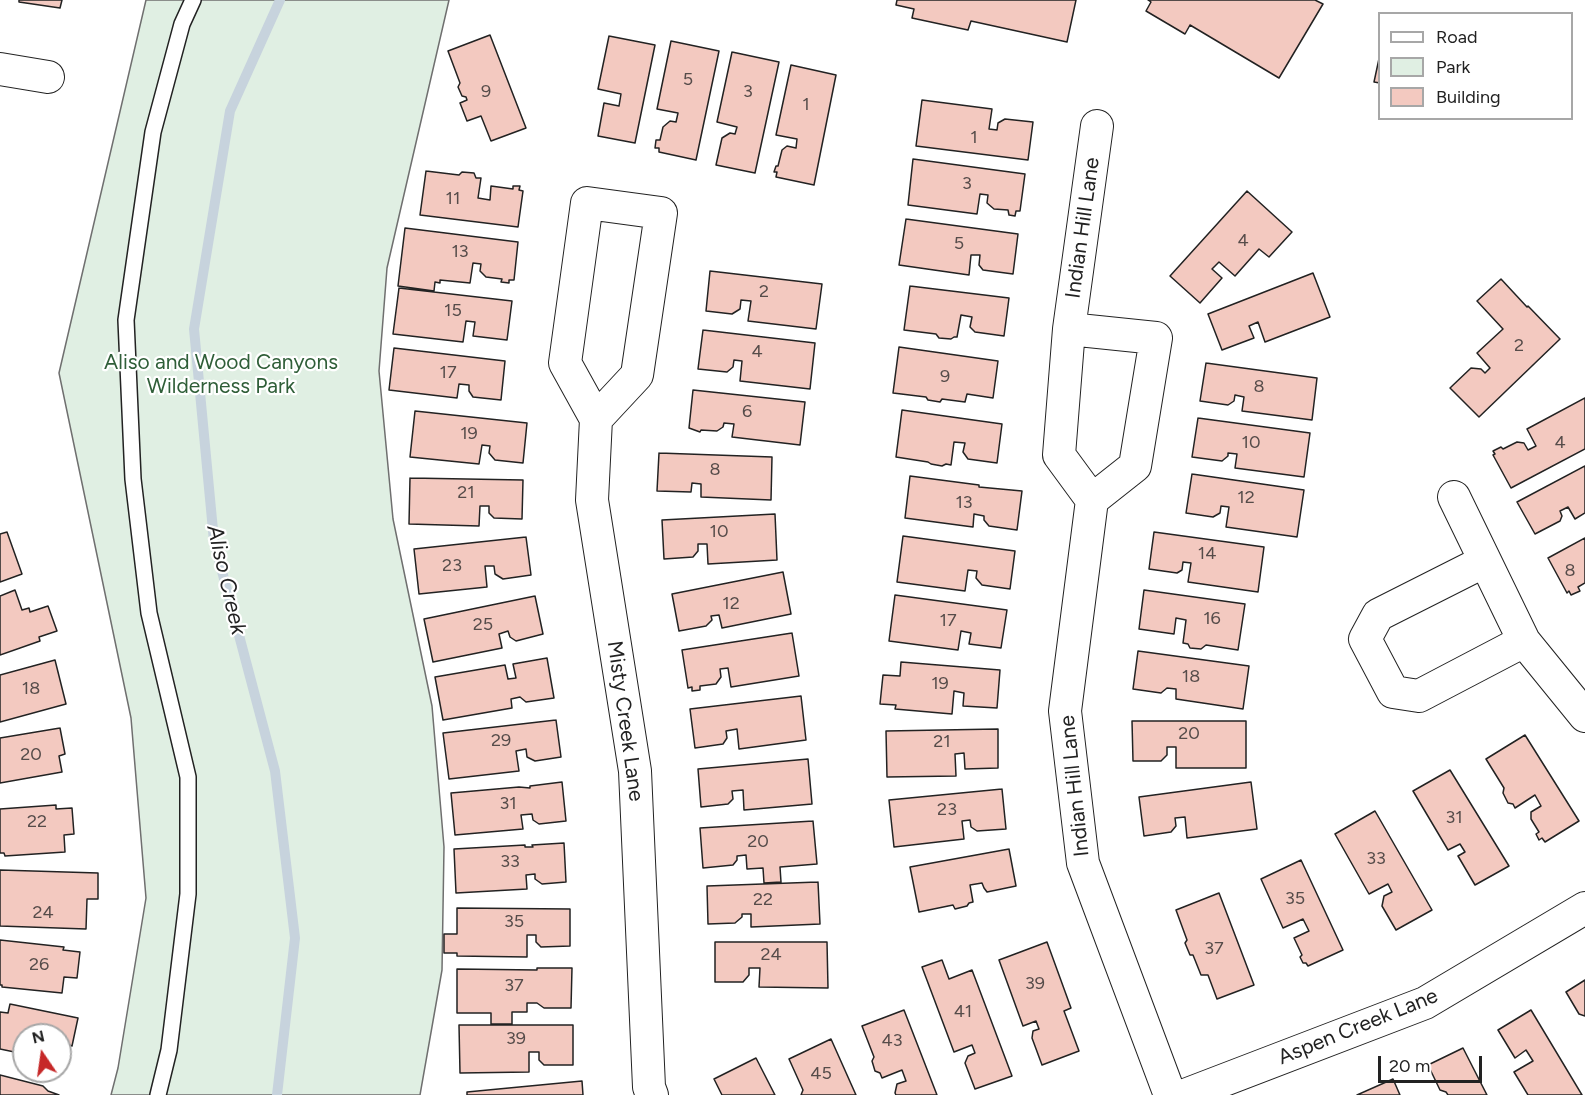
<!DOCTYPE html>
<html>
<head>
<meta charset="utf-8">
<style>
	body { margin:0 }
	#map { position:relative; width:1585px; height:1095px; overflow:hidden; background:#fff; font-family:Figtree,sans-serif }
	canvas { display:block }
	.legend { position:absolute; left:1378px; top:12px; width:195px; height:108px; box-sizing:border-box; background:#fff; border:2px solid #a7a7a7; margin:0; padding:8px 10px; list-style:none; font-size:18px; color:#222 }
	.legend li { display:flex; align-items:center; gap:12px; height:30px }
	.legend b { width:30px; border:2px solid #a7a7a7 }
	.north { position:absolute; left:12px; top:1023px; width:60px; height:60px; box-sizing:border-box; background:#fff; border:2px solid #a7a7a7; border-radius:50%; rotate:347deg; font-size:16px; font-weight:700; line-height:24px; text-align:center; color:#222 }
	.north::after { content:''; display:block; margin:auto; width:21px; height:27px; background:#c62828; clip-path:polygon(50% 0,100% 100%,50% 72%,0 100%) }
	.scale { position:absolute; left:1378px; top:1056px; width:104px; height:27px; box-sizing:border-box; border:3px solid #222; border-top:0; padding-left:8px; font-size:18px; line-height:21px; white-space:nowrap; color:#222; -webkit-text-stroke:4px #fff; paint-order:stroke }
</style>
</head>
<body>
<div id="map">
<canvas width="1585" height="1095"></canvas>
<ul class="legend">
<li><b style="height:8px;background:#fff"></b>Road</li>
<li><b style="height:16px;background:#e0efe3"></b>Park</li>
<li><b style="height:16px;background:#f3c9c0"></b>Building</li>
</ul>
<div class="north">N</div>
<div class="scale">20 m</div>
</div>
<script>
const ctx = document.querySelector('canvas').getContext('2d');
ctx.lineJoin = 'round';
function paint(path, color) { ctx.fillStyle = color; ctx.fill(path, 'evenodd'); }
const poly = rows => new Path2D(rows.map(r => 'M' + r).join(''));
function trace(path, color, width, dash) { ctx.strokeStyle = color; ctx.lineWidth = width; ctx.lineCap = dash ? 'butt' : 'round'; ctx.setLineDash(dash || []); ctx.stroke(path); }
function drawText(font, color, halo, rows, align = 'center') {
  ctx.font = font + ' Figtree,sans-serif'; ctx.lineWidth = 4.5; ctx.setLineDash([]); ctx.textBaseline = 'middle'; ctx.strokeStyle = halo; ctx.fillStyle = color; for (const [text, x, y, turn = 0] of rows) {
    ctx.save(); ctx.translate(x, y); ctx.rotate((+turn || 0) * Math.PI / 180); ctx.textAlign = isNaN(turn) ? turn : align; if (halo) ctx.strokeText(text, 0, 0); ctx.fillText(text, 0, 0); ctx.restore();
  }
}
const green = poly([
	[146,0,449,0,387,268,379,371,393,519,432,706,444,847,442,970,420,1095,111,1095,118,1068,146,898,131,718,59,373,146,0]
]);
paint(green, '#e0efe3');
trace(green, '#6f6f6f', 1.5);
trace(poly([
	[277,1095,295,938,275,771,214,541,194,329,230,111,280,0]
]), '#c7d3dd', 10);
const building = poly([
	[19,0,62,0,60,8,19,2,19,0],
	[897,0,1076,0,1067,42,971,21,968,30,912,18,914,9,896,5,897,0],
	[1148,0,1315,0,1323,4,1279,78,1190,25,1185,34,1146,11,1151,2,1148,0],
	[490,35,526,128,491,141,481,116,467,121,460,103,467,100,466,97,462,96,458,87,460,83,448,51,490,35],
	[609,36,655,45,635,143,598,136,604,103,619,106,621,94,598,89,609,36],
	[671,41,719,51,696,160,659,152,659,148,655,148,656,140,660,140,663,127,670,121,676,122,678,113,657,109,671,41],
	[732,52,779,62,755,173,716,165,722,138,730,133,735,134,737,127,717,122,732,52],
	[1380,54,1380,83,1374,82,1380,54],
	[791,65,836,75,814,185,776,177,777,172,774,172,776,166,778,166,782,150,787,146,796,148,797,139,776,135,791,65],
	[922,100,992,109,989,129,997,130,998,123,1005,119,1033,122,1028,160,916,146,922,100],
	[913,159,1025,174,1020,211,1016,211,1015,216,1009,215,1008,210,994,209,987,203,988,195,980,194,977,214,908,205,913,159],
	[426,171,459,175,462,172,474,173,476,178,481,178,478,198,490,200,491,186,513,189,513,186,520,186,519,190,523,191,518,227,420,215,426,171],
	[1247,191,1292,232,1269,257,1259,249,1235,276,1219,262,1212,269,1222,278,1200,303,1170,276,1247,191],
	[906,219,1018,234,1013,274,983,270,979,265,980,255,971,255,969,275,899,265,906,219],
	[405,228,518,242,514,280,509,280,509,283,501,282,502,279,486,277,480,271,481,264,473,263,470,283,440,280,440,283,435,282,434,291,398,286,405,228],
	[710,271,822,284,816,329,748,321,751,301,741,300,740,309,732,314,706,311,710,271],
	[1313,273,1330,317,1265,342,1258,322,1249,326,1254,338,1222,350,1208,314,1313,273],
	[1501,279,1527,307,1528,306,1560,339,1479,417,1450,388,1471,368,1481,369,1485,373,1490,368,1477,353,1503,329,1477,301,1501,279],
	[910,286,1009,298,1004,336,975,332,970,327,972,317,961,315,957,337,954,337,951,339,939,338,936,334,904,330,910,286],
	[399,288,512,301,507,340,473,336,475,322,466,321,463,342,393,334,399,288],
	[703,330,815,343,810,389,740,381,742,361,734,360,733,367,727,372,698,369,703,330],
	[899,347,998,361,993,398,967,394,965,402,942,399,940,402,928,400,926,397,893,393,899,347],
	[394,348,505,361,501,400,473,397,469,391,469,385,459,384,457,398,389,390,394,348],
	[1206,363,1317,378,1312,420,1242,411,1244,397,1235,395,1234,401,1228,405,1200,401,1206,363],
	[693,390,805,402,800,445,732,437,734,424,724,423,723,427,717,431,701,430,700,432,689,428,693,390],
	[1585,398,1585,449,1511,488,1493,455,1495,454,1493,451,1501,447,1503,449,1517,442,1524,443,1528,450,1536,446,1527,429,1585,398],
	[902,410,1002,424,997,463,968,459,963,452,965,443,954,442,951,465,946,464,942,466,931,464,928,462,896,457,902,410],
	[415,411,527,423,523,463,495,460,489,453,490,446,482,445,479,464,410,457,415,411],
	[1198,418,1310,433,1304,477,1235,468,1237,454,1228,453,1228,456,1222,461,1192,457,1198,418],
	[659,453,772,457,771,500,701,497,701,484,692,483,691,492,657,491,659,453],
	[1585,466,1585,513,1575,519,1568,507,1560,511,1562,516,1560,521,1535,534,1517,502,1585,466],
	[1192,474,1304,490,1297,537,1226,527,1229,507,1221,506,1220,513,1213,517,1186,513,1192,474],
	[910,476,979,485,979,487,1022,491,1017,530,989,526,984,520,984,516,974,514,973,527,905,518,910,476],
	[410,478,523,480,522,519,494,518,489,513,489,506,480,506,479,526,409,524,410,478],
	[775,514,777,560,708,564,707,544,698,544,698,551,693,557,664,559,662,520,775,514],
	[7,532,22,574,0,582,0,534,7,532],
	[1154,532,1264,547,1258,592,1188,582,1191,563,1183,562,1182,570,1177,573,1149,569,1154,532],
	[903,536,1015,551,1010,589,982,585,976,578,977,571,968,570,965,591,897,582,903,536],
	[526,537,531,575,503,579,495,574,494,566,485,566,487,587,419,594,414,549,526,537],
	[1585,538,1585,583,1578,587,1580,591,1571,595,1569,591,1567,593,1548,558,1585,538],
	[783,572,791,614,722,628,719,615,711,616,712,620,706,626,679,631,672,594,783,572],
	[15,590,22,610,29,608,30,612,48,606,57,631,39,637,40,641,0,655,0,596,15,590],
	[1144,590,1245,604,1238,650,1206,645,1201,649,1190,648,1188,644,1183,643,1186,620,1176,618,1174,634,1139,629,1144,590],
	[895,595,1007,610,1001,648,969,644,971,633,961,631,958,650,889,641,895,595],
	[535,596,543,634,516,641,510,637,508,631,499,634,502,648,433,662,424,619,535,596],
	[792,633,799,676,731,687,728,668,720,669,721,677,716,684,700,686,700,690,692,691,692,687,688,688,682,650,792,633],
	[1138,651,1249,666,1243,709,1176,699,1176,689,1167,688,1161,693,1133,689,1138,651],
	[547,658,554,698,526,702,520,697,511,699,512,708,443,720,435,677,505,665,508,679,516,678,513,664,547,658],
	[55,660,66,704,0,722,0,675,55,660],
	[901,662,1000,670,997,708,963,706,964,693,954,691,952,714,895,709,896,705,880,704,883,675,900,676,901,662],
	[801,696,806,740,739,749,737,729,726,731,727,738,723,744,695,748,690,709,801,696],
	[556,720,561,757,535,761,527,757,526,749,516,751,519,771,449,779,443,733,556,720],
	[1132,721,1246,721,1246,768,1176,768,1176,747,1167,747,1167,755,1161,761,1133,761,1132,721],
	[60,728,65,754,59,756,62,772,0,783,0,738,60,728],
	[998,729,998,768,965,769,964,753,955,754,956,776,887,777,886,731,998,729],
	[1525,735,1579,821,1545,842,1542,838,1539,840,1536,834,1539,832,1531,819,1531,812,1541,806,1535,795,1515,808,1513,804,1508,803,1503,793,1504,788,1486,759,1525,735],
	[808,759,812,804,744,810,743,790,732,791,733,799,728,804,701,807,698,769,808,759],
	[1450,770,1509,866,1475,885,1458,856,1465,852,1460,844,1448,850,1413,791,1450,770],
	[562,782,566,821,539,824,533,820,532,814,521,815,523,829,455,835,451,793,519,787,530,788,530,786,562,782],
	[1251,782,1257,829,1187,838,1185,817,1175,818,1176,826,1171,832,1144,836,1139,797,1251,782],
	[1002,789,1006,829,977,831,971,827,970,820,962,821,964,839,894,847,889,800,1002,789],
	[56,805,56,809,72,808,74,834,64,835,65,852,5,856,4,853,0,853,0,809,56,805],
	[1375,811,1432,910,1396,930,1382,906,1384,896,1392,892,1388,884,1369,894,1335,834,1375,811],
	[813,821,817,864,780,867,781,882,764,883,763,868,747,869,746,855,737,856,737,860,733,865,703,868,700,828,813,821],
	[564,843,566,882,542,884,535,879,535,874,526,875,527,889,456,893,454,849,525,845,525,847,533,847,532,845,564,843],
	[1009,849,1016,886,987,892,984,888,982,883,970,885,973,902,969,903,967,906,955,909,953,905,919,912,910,867,1009,849],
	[1301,860,1343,950,1308,966,1306,963,1303,963,1300,957,1302,955,1294,938,1309,931,1303,919,1283,928,1261,879,1301,860],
	[0,870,98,873,98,899,87,899,86,929,0,926,0,870],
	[818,882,820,924,751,927,751,914,742,914,742,917,735,923,708,924,707,886,818,882],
	[1219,893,1254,985,1217,999,1208,975,1201,975,1193,955,1190,955,1185,943,1187,940,1176,910,1219,893],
	[457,908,570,909,570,946,541,947,536,942,536,935,527,935,527,957,457,956,457,953,444,953,444,934,457,934,457,908],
	[0,940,64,947,63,950,80,952,77,978,64,977,62,993,2,987,2,985,0,985,0,940],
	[715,942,827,942,828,988,759,987,760,968,749,968,749,975,743,982,715,982,715,942],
	[1047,942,1071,1008,1064,1011,1079,1051,1042,1065,1032,1038,1033,1031,1039,1029,1036,1021,1023,1026,999,960,1047,942],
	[942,960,949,979,972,970,1012,1076,975,1089,965,1063,968,1056,975,1053,972,1045,954,1052,922,967,942,960],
	[537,968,572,968,571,1008,544,1008,537,1003,527,1003,527,1012,512,1012,512,1024,491,1024,491,1013,457,1013,457,969,537,970,537,968],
	[1585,980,1585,1016,1579,1014,1566,992,1585,980],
	[10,1004,78,1018,72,1046,66,1044,62,1061,60,1061,60,1035,24,1035,24,1054,0,1049,0,1012,8,1013,10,1004],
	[904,1010,937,1095,896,1095,895,1093,897,1084,906,1081,902,1070,882,1078,880,1073,875,1071,872,1061,874,1057,862,1026,904,1010],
	[1531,1010,1582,1095,1528,1095,1514,1072,1533,1061,1526,1050,1515,1058,1498,1030,1531,1010],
	[459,1025,573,1025,573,1065,544,1065,539,1060,539,1052,529,1052,529,1072,460,1073,459,1025],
	[831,1039,856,1095,801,1095,803,1090,789,1059,831,1039],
	[1463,1048,1487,1095,1448,1095,1446,1092,1440,1090,1428,1065,1463,1048],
	[756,1058,775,1095,722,1095,714,1079,756,1058],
	[0,1075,43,1086,48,1091,59,1095,0,1095,0,1075],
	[1393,1079,1400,1095,1357,1095,1393,1079],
	[582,1081,583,1095,467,1095,467,1092,582,1081]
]);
paint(building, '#f3c9c0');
trace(building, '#222', 1.5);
const lane = poly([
	[158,1095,169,1050,188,894,188,777,149,613,133,479,126,320,153,132,182,24,193,0]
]);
const street = poly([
	[0,69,48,77],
	[1097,126,1069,329,1059,455,1092,500,1065,711,1083,863,1170,1095],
	[1069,329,1156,338,1135,466,1092,500],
	[596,419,637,375,661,213,587,203,565,363,596,419,592,500,635,771,649,1087,652,1095],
	[1454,497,1524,641,1585,716],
	[1485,561,1378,615,1365,639,1393,692,1419,696,1524,641],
	[1185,1095,1425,1003,1585,908]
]);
trace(lane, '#222', 18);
trace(street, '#222', 34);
trace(lane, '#fff', 15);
trace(street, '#fff', 32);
drawText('18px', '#564c4a', null, [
	["5",688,80],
	["9",486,92],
	["3",748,92],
	["1",806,105],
	["1",974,138],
	["3",967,184],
	["11",453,199],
	["4",1243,241],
	["5",959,244],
	["13",460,252],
	["2",764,292],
	["15",453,311],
	["2",1519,346],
	["4",757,352],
	["17",448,373],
	["9",945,377],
	["8",1259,387],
	["6",747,412],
	["19",469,434],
	["10",1251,443],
	["4",1560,443],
	["8",715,470],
	["21",466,493],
	["12",1246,498],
	["13",964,503],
	["10",719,532],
	["14",1207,554],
	["23",452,566],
	["8",1570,571],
	["12",731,604],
	["16",1212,619],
	["17",948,621],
	["25",483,625],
	["18",1191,677],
	["19",940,684],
	["18",31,689],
	["20",1189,734],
	["29",501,741],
	["21",942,742],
	["20",31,755],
	["31",508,804],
	["23",947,810],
	["31",1454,818],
	["22",37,822],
	["20",758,842],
	["33",1376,859],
	["33",510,862],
	["35",1295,899],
	["22",763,900],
	["24",43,913],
	["35",514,922],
	["37",1214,949],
	["24",771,955],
	["26",39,965],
	["39",1035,984],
	["37",514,986],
	["41",963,1012],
	["39",516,1039],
	["43",892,1041],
	["45",821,1074]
]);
drawText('21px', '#222', '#fff', [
	["Indian Hill Lane",1083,228,-82],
	["Misty Creek Lane",625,721,82],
	["Indian Hill Lane",1075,786,-96],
	["Aspen Creek Lane",1358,1027,-22]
]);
drawText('21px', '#2f5e38', '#fff', [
	["Aliso and Wood Canyons",221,363],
	["Wilderness Park",221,387]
]);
drawText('italic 22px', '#222', '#fff', [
	["Aliso Creek",226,580,77]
]);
</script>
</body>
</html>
